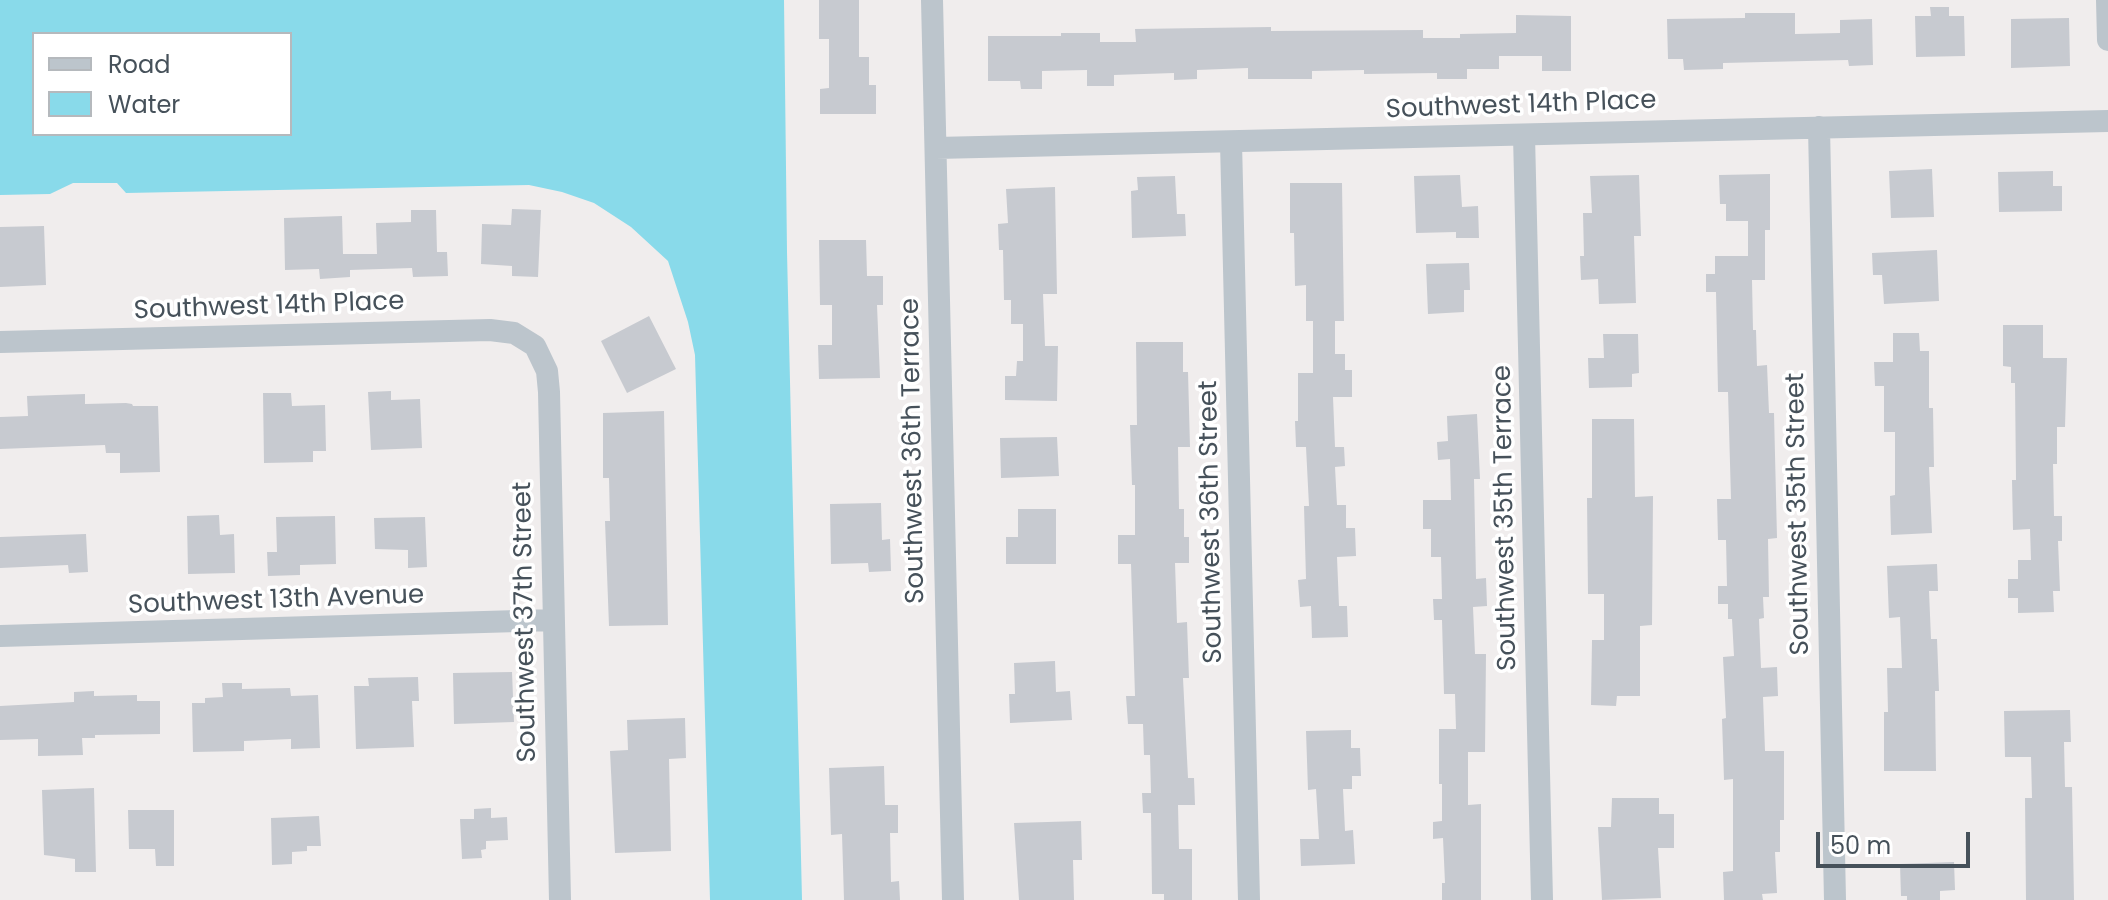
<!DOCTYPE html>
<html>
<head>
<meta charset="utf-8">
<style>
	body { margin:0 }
	#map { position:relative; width:2108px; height:900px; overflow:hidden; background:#f0eded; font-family:Poppins,sans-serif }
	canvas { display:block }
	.legend { position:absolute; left:32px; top:32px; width:260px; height:104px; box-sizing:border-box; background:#fff; border:2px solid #b5b9bd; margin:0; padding:10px 14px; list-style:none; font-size:24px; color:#46515a }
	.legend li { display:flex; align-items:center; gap:16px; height:40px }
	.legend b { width:40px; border:2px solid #b5b9bd }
	.scale { position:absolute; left:1816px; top:832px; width:154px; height:36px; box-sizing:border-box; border:4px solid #46515a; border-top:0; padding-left:10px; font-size:24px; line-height:28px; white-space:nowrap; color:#46515a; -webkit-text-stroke:6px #fff; paint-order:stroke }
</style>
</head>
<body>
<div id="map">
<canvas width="2108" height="900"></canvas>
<ul class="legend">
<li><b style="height:10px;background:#bcc5cc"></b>Road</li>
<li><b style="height:22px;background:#89daea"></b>Water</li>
</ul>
<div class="scale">50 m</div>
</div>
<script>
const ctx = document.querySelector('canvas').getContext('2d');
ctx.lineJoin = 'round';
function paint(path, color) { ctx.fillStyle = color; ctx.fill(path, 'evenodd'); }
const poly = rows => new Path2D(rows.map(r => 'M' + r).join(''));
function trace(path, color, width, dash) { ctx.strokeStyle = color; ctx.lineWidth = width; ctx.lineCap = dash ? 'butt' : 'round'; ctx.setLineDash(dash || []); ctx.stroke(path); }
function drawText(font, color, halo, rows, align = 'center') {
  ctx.font = font + ' Poppins,sans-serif'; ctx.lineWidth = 7; ctx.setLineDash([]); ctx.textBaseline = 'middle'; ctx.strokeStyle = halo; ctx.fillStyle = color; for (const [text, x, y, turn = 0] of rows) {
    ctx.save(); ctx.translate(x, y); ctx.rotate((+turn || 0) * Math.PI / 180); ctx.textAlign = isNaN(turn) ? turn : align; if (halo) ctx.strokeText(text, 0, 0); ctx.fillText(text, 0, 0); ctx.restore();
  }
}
paint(poly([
	[0,0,784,0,787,252,802,900,710,900,695,355,688,322,668,261,631,227,594,203,562,192,529,185,126,193,117,183,73,183,50,194,0,195],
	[290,34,290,134,34,134,34,34]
]), '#89daea');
paint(poly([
	[819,0,859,0,859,57,869,57,869,85,876,85,876,114,820,114,820,89,829,88,829,39,819,39],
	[1930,7,1949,7,1949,16,1964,16,1965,56,1916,57,1915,16,1931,16],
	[1745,13,1795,13,1795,34,1840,33,1840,20,1872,19,1873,65,1849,66,1848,60,1723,63,1723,69,1684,70,1683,59,1668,59,1667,19,1745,18],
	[1516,15,1571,16,1571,71,1542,71,1542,56,1499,56,1499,69,1467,69,1467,79,1437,79,1437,73,1364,74,1364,70,1312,71,1312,79,1248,79,1248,68,1197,70,1197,79,1174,80,1174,73,1114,75,1114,86,1087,86,1087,70,1042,71,1042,89,1021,89,1020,81,988,81,988,36,1061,36,1061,33,1100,33,1100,42,1136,42,1135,29,1271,27,1271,31,1423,30,1423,38,1460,38,1460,34,1516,33],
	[2069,18,2070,66,2011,68,2011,19],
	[1932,169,1934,217,1891,218,1889,171],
	[2053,171,2053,186,2062,186,2062,211,1999,212,1998,172],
	[1770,174,1770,230,1765,230,1765,280,1752,280,1753,330,1756,330,1757,366,1767,365,1769,413,1774,413,1777,538,1768,539,1769,597,1763,597,1764,618,1759,619,1761,668,1777,667,1778,696,1763,697,1765,751,1784,751,1784,820,1780,820,1780,852,1775,852,1777,893,1762,894,1763,900,1724,900,1723,872,1733,871,1733,779,1724,780,1722,719,1726,718,1723,657,1734,656,1732,619,1728,619,1728,604,1718,604,1718,586,1727,586,1726,540,1718,540,1717,499,1731,499,1728,392,1718,392,1716,292,1706,292,1706,274,1715,274,1715,256,1748,256,1748,221,1726,221,1726,204,1720,204,1719,175],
	[1460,175,1462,207,1478,206,1479,238,1456,238,1456,232,1416,233,1414,176],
	[1639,175,1641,236,1634,236,1636,303,1599,304,1598,279,1581,280,1580,256,1584,256,1583,213,1592,213,1590,176],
	[1175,176,1177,214,1185,214,1186,236,1132,238,1131,191,1138,190,1137,177],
	[1290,183,1342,183,1344,321,1335,321,1335,354,1345,354,1345,370,1352,370,1352,397,1333,397,1335,447,1344,447,1345,466,1335,467,1337,505,1346,505,1346,528,1355,528,1356,556,1337,557,1339,606,1347,606,1348,637,1312,638,1311,606,1300,607,1298,580,1306,579,1304,506,1309,506,1306,447,1296,447,1295,421,1298,421,1298,373,1313,373,1313,321,1306,321,1306,285,1295,286,1294,233,1290,233],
	[1055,187,1057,294,1043,294,1045,346,1058,346,1057,401,1005,400,1005,376,1016,376,1017,361,1023,361,1023,324,1011,324,1011,300,1004,300,1003,250,999,250,998,224,1008,223,1006,189],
	[512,209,541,210,538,277,512,276,512,266,481,264,482,224,511,225],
	[411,210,436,210,437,252,447,252,448,276,413,277,412,268,350,270,350,277,320,279,319,269,285,270,284,218,342,216,343,254,377,254,376,223,411,222],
	[44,226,46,285,0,287,0,227],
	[819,240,866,240,867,276,883,276,883,305,877,305,880,378,819,379,818,345,832,345,832,305,820,305],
	[1937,250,1939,301,1884,304,1882,275,1873,275,1872,253],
	[1469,263,1470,290,1464,290,1464,312,1428,314,1426,264],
	[649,316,676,369,627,393,601,341],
	[2003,325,2043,325,2043,358,2067,358,2065,427,2057,427,2057,464,2053,464,2054,516,2062,516,2062,541,2058,541,2060,591,2053,591,2054,612,2018,613,2018,598,2008,598,2008,579,2018,579,2018,560,2031,560,2030,529,2013,530,2012,480,2016,480,2015,383,2011,383,2011,367,2003,366],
	[1893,333,1919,333,1920,351,1929,351,1929,408,1933,408,1934,467,1929,467,1932,533,1891,535,1890,496,1895,495,1895,432,1884,432,1884,386,1875,386,1874,362,1893,362],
	[1603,334,1638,334,1639,373,1632,374,1632,387,1589,388,1588,358,1604,358],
	[1136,342,1183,342,1183,372,1188,372,1190,447,1178,447,1179,509,1184,509,1184,537,1189,537,1189,563,1175,563,1177,623,1187,622,1189,678,1183,678,1188,778,1194,778,1195,805,1178,805,1179,849,1192,849,1192,900,1164,900,1164,894,1152,894,1151,813,1143,813,1142,793,1151,793,1150,755,1144,755,1143,724,1128,724,1126,696,1135,696,1131,564,1118,564,1118,535,1135,535,1135,485,1132,485,1130,425,1137,425],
	[391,391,391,400,420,399,422,448,371,450,368,392],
	[263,393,291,393,292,406,325,405,326,451,313,451,313,462,264,463],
	[85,394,85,404,126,403,132,404,133,406,158,406,160,472,120,473,120,453,106,453,105,445,0,449,0,417,28,416,27,396],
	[664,411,668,625,609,626,605,521,610,521,609,478,603,478,603,413],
	[1477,414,1480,479,1474,479,1476,579,1486,578,1487,606,1473,607,1475,654,1486,654,1485,752,1468,752,1468,805,1481,804,1481,900,1442,900,1442,883,1445,883,1443,838,1433,839,1433,822,1442,821,1442,784,1439,784,1439,729,1456,729,1455,694,1444,694,1442,620,1434,620,1433,599,1442,599,1441,557,1431,557,1431,529,1423,529,1423,500,1451,500,1450,459,1438,460,1437,442,1448,441,1447,416],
	[1592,419,1634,419,1635,497,1653,496,1652,625,1640,626,1640,696,1617,696,1616,706,1591,705,1592,640,1604,640,1604,594,1588,594,1587,498,1592,498],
	[1057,437,1059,476,1001,478,1000,438],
	[881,503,882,540,890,539,891,571,869,572,868,563,831,564,830,504],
	[1018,509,1056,509,1056,564,1006,564,1006,537,1018,537],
	[219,515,220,535,234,534,235,573,188,574,187,516],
	[335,516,336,564,300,565,300,575,268,576,267,552,277,552,276,517],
	[425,517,427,567,408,568,408,550,375,549,374,518],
	[86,534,88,572,69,573,68,565,0,568,0,537],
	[1937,564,1938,591,1929,591,1931,639,1937,639,1939,691,1935,691,1936,771,1884,771,1884,712,1888,712,1887,668,1902,668,1900,617,1889,618,1887,566],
	[1055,661,1056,692,1070,691,1072,720,1010,723,1009,694,1015,694,1014,663],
	[512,672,514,722,454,724,453,673],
	[418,677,419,701,412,701,414,747,356,749,354,686,369,686,368,678],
	[222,683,242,683,242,689,290,688,291,696,318,695,320,748,291,749,291,739,244,741,244,751,193,752,192,703,205,703,205,698,223,697],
	[94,691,94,696,137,695,137,701,160,701,160,734,95,735,95,738,82,738,83,755,38,756,38,739,0,740,0,706,74,702,74,692],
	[2070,710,2071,742,2064,742,2065,787,2072,787,2074,900,2026,900,2025,798,2032,798,2031,757,2005,757,2004,711],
	[685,718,686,758,669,759,671,851,615,853,610,751,628,750,627,720],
	[1351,730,1351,748,1360,748,1361,776,1352,776,1352,789,1343,789,1345,831,1353,830,1355,864,1301,866,1300,839,1319,839,1316,789,1308,790,1306,731],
	[884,766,885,805,898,805,898,833,890,833,891,882,899,881,900,900,844,900,842,834,831,835,829,768],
	[94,788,96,872,75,872,75,859,44,855,42,790],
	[1612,798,1659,798,1659,814,1674,814,1674,848,1658,848,1661,898,1602,900,1598,827,1611,827],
	[491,808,491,818,507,817,508,840,486,841,486,849,481,850,482,858,462,859,460,819,474,819,474,809],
	[128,810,174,810,174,866,156,866,155,849,129,849],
	[319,816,321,846,307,846,307,851,292,852,292,864,272,865,271,818],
	[1081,821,1082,860,1073,860,1074,900,1019,900,1014,823],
	[1954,862,1955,890,1940,891,1940,900,1907,900,1907,896,1901,896,1900,864]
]), '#c7cad0');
trace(poly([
	[932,0,953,900],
	[2107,0,2108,40],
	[1819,127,1835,900],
	[1524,135,1542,900],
	[1231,142,1249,900],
	[936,148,2108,121],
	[0,342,490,330,514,333,535,346,547,371,549,392,560,900],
	[0,636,553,620]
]), '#bcc5cc', 22);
drawText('26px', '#46515a', '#fff', [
	["Southwest 14th Place",1521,106,-2],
	["Southwest 14th Place",269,307,-2],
	["Southwest 36th Terrace",914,451,-91],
	["Southwest 35th Street",1799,514,-91],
	["Southwest 35th Terrace",1506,518,-91],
	["Southwest 36th Street",1212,522,-91],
	["Southwest 13th Avenue",276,601,-2],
	["Southwest 37th Street",526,622,-91]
]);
</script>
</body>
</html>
